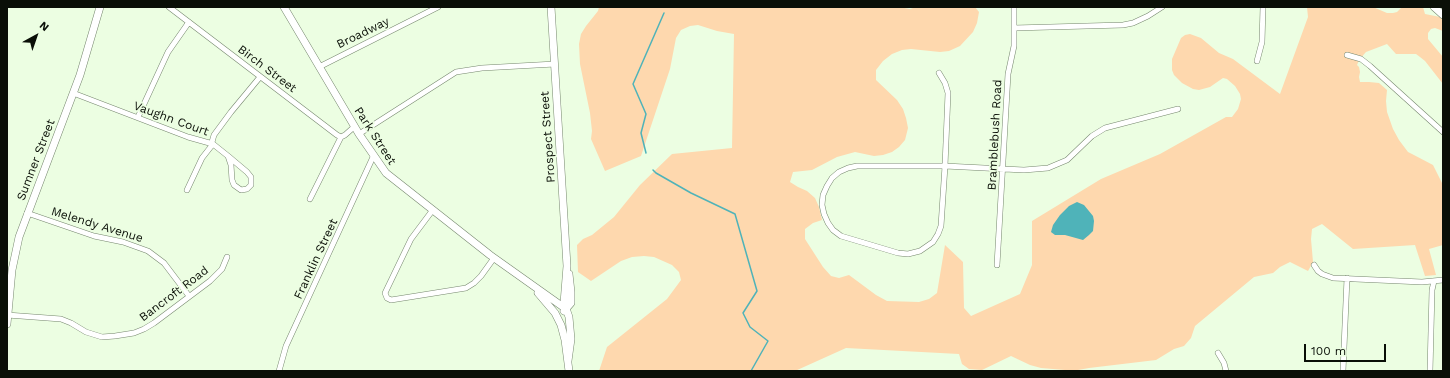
<!DOCTYPE html>
<html>
<head>
<meta charset="utf-8">
<style>
	body { margin:0 }
	#map { position:relative; width:1450px; height:378px; overflow:hidden; background:#ecfee2; font-family:"Work Sans",sans-serif }
	canvas { display:block }
	.frame { position:absolute; inset:0; border:8px solid #0a0f07; pointer-events:none }
	.north { position:absolute; left:16px; top:16px; width:40px; height:40px; -webkit-text-stroke:3px #ecfee2; paint-order:stroke; rotate:40deg; font-size:11px; font-weight:700; line-height:16px; text-align:center; color:#0a0f07 }
	.north::after { content:''; display:block; margin:auto; width:14px; height:18px; background:#0a0f07; clip-path:polygon(50% 0,100% 100%,50% 72%,0 100%) }
	.scale { position:absolute; left:1304px; top:344px; width:82px; height:18px; box-sizing:border-box; border:2px solid #0a0f07; border-top:0; padding-left:5px; font-size:12px; line-height:14px; white-space:nowrap; color:#0a0f07; -webkit-text-stroke:3px #ecfee2; paint-order:stroke }
</style>
</head>
<body>
<div id="map">
<canvas width="1450" height="378"></canvas>
<div class="frame"></div>
<div class="north">N</div>
<div class="scale">100 m</div>
</div>
<script>
const ctx = document.querySelector('canvas').getContext('2d');
ctx.lineJoin = 'round';
function paint(path, color) { ctx.fillStyle = color; ctx.fill(path, 'evenodd'); }
const poly = rows => new Path2D(rows.map(r => 'M' + r).join(''));
function trace(path, color, width, dash) { ctx.strokeStyle = color; ctx.lineWidth = width; ctx.lineCap = dash ? 'butt' : 'round'; ctx.setLineDash(dash || []); ctx.stroke(path); }
function drawText(font, color, halo, rows, align = 'center') {
  ctx.font = font + ' "Work Sans",sans-serif'; ctx.lineWidth = 3.5; ctx.setLineDash([]); ctx.textBaseline = 'middle'; ctx.strokeStyle = halo; ctx.fillStyle = color; for (const [text, x, y, turn = 0] of rows) {
    ctx.save(); ctx.translate(x, y); ctx.rotate((+turn || 0) * Math.PI / 180); ctx.textAlign = isNaN(turn) ? turn : align; if (halo) ctx.strokeText(text, 0, 0); ctx.fillText(text, 0, 0); ctx.restore();
  }
}
paint(poly([
	[599,7,899,7,910,9,916,7,975,7,979,12,977,23,973,32,960,46,949,51,940,52,911,49,902,50,892,54,883,61,876,70,876,80,897,100,903,109,906,118,908,128,905,140,899,147,892,152,883,155,874,156,855,152,837,157,812,170,793,172,790,182,798,187,807,191,815,198,819,207,822,220,813,223,805,229,805,239,823,267,831,276,839,278,849,275,876,295,887,301,919,302,929,299,937,293,945,245,963,262,964,308,971,316,1020,294,1032,265,1032,221,1101,179,1160,154,1226,117,1232,117,1238,109,1241,99,1240,94,1235,86,1227,79,1223,78,1210,87,1199,90,1193,89,1182,83,1174,75,1172,70,1172,59,1181,38,1185,35,1190,34,1201,38,1219,53,1233,59,1280,94,1308,17,1307,7,1373,7,1387,13,1393,13,1397,12,1402,7,1423,7,1425,14,1440,17,1443,21,1443,31,1435,28,1431,29,1428,33,1428,39,1443,57,1443,84,1425,61,1420,57,1416,54,1396,54,1387,44,1366,52,1359,60,1357,65,1359,67,1360,72,1359,77,1360,82,1369,82,1379,83,1387,90,1386,101,1387,112,1393,129,1399,140,1408,152,1412,154,1433,165,1443,185,1443,245,1429,249,1436,275,1425,276,1415,245,1353,249,1322,224,1312,229,1311,239,1313,262,1308,271,1290,262,1280,267,1273,273,1254,277,1195,326,1191,338,1184,346,1174,349,1156,360,1089,368,1078,370,1065,370,1041,368,1030,365,1011,356,982,370,969,369,962,364,959,354,846,348,795,371,599,371,607,347,667,299,681,280,679,272,672,265,654,257,644,256,632,257,621,261,591,281,578,272,577,245,583,239,592,235,614,217,640,185,672,154,732,148,734,34,717,31,698,25,690,26,681,30,676,38,670,69,641,156,605,171,591,139,592,131,590,113,580,64,579,44,581,34,586,26,598,11]
]), '#fed8ae');
paint(poly([
	[1077,202,1084,205,1093,216,1094,221,1093,231,1089,235,1083,240,1065,235,1055,235,1051,232,1053,225,1060,215,1069,206]
]), '#4fb3b9');
trace(poly([
	[646,153,641,133,646,114,633,84,664,13],
	[653,170,656,173,691,193,735,214,757,291,743,313,750,327,768,341,751,371]
]), '#4fb3b9', 1.5);
const street = poly([
	[169,7,337,135,341,137,345,135,354,127],
	[1014,28,1123,25,1133,23,1148,16,1162,7],
	[1347,55,1361,59,1370,66,1443,132],
	[1257,61,1262,42,1263,7],
	[319,67,438,7],
	[939,73,945,83,948,93,945,166,857,166,848,168,839,172,832,178,827,186,823,195,822,205,824,214,828,223,833,230,841,236,898,253,908,254,920,251,933,242,938,234,941,226,945,166,1024,170,1048,168,1067,160,1092,136,1105,128,1178,109],
	[73,93,188,137,213,144,202,158,187,190],
	[138,117,168,52,189,22],
	[359,134,456,72,482,68,555,64],
	[228,156,247,172,251,177,251,185,247,189,241,190,234,185,232,180,231,165,228,156,213,144,212,142,214,135,231,112,260,77],
	[310,199,341,137],
	[432,211,411,239,385,293,387,298,391,300,466,288,474,283,481,276,494,258],
	[27,213,94,236,123,242,148,251,164,263,189,296],
	[997,265,1008,74,1014,46,1014,7],
	[1314,265,1318,271,1322,274,1333,278,1422,282,1443,280],
	[7,315,61,319,71,323,86,332,102,337,115,336,134,333,144,329,154,323,210,281,222,269,227,257],
	[1218,353,1224,363,1226,371],
	[279,371,286,346,373,157],
	[1343,371,1347,278],
	[1430,371,1432,290,1434,281]
]);
const secondary = poly([
	[284,7,359,134,386,173,490,255,566,309],
	[551,7,567,266,564,303,569,317,571,339,568,361],
	[1434,7,1443,15],
	[538,293,555,313,561,325,565,340,569,371],
	[564,311,571,303,571,292,569,274],
	[7,324,12,270,19,237,80,75,100,7]
]);
trace(street, '#76876e', 6);
trace(secondary, '#76876e', 8);
trace(street, '#fff', 5);
trace(secondary, '#fff', 7);
drawText('12px', '#0a0f07', '#ecfee2', [
	["Broadway",363,33,-26],
	["Birch Street",267,69,37],
	["Vaughn Court",171,119,20],
	["Bramblebush Road",995,135,-87],
	["Park Street",375,136,57],
	["Prospect Street",548,137,-94],
	["Sumner Street",36,160,-69],
	["Melendy Avenue",97,225,17],
	["Franklin Street",316,259,-65],
	["Bancroft Road",174,294,-37]
]);
</script>
</body>
</html>
